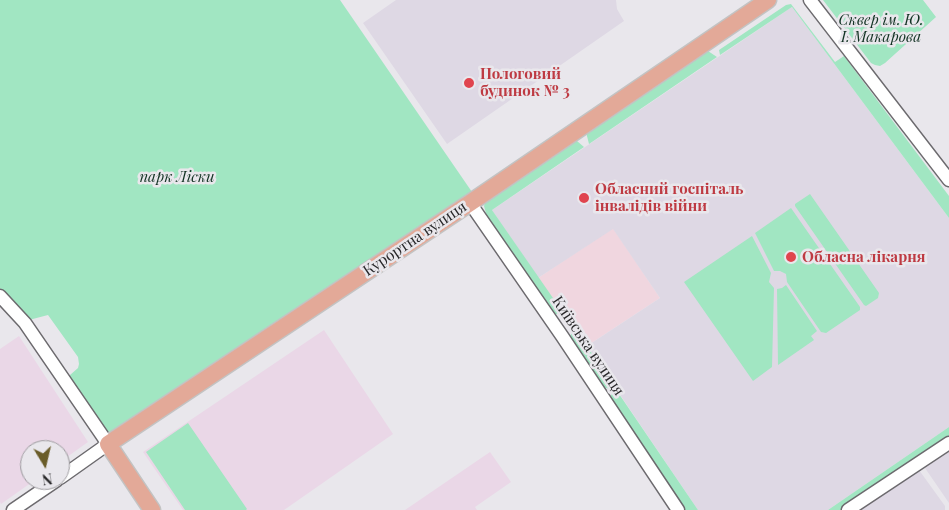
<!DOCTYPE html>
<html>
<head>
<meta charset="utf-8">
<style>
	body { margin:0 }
	#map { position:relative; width:949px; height:510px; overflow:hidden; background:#e9e7ec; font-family:"Playfair Display",serif }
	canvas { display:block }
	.north { position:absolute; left:20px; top:440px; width:50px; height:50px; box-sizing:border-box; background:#e9e7ec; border:1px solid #9c9a9e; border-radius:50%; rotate:171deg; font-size:14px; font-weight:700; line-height:20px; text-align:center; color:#282729 }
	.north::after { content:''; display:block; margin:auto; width:18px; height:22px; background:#6a5c29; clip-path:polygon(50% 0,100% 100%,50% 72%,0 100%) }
</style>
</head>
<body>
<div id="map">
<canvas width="949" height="510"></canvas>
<div class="north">N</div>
</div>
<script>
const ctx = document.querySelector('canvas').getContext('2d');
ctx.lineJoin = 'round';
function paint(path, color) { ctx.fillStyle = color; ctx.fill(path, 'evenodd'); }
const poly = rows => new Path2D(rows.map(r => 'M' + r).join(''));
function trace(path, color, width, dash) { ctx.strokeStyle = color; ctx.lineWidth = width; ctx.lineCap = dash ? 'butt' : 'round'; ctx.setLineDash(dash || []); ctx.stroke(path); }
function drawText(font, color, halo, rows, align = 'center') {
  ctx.font = font + ' "Playfair Display",serif'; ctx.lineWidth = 5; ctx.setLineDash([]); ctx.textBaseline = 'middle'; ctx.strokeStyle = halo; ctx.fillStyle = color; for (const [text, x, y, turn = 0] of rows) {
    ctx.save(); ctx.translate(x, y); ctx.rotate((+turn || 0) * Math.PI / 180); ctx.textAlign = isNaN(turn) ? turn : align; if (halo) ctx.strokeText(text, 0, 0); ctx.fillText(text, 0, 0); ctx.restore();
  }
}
paint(poly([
	[613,228,660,298,587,346,538,278]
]), '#f0d6df');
paint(poly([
	[396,0,616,0,617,9,624,21,447,144,363,23],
	[792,7,949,218,949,427,828,510,698,510,587,346,660,298,613,229,538,278,492,210],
	[949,452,949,503,925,468],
	[919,470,945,506,945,510,858,510]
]), '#ded8e4');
paint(poly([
	[324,330,393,434,284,510,183,510,143,452],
	[19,336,88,442,60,462,60,450,30,450,30,480,35,480,1,504,0,502,0,349],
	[490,452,511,482,475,507,477,510,405,510]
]), '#ead7e7');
paint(poly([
	[0,0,340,0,472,192,116,432,110,432,104,430,70,379,70,375,78,368,79,364,78,357,48,315,29,320,0,288],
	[823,0,923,0,936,17,885,63,880,66,875,65,871,63],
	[791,4,835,62,844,56,949,196,949,218,792,7,720,55,719,50,786,5],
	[708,51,717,57,589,144,586,132],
	[573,141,577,141,584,147,492,210,562,311,555,315,552,313,487,217,484,206,486,200],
	[810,194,879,293,878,298,866,306,864,305,795,206,795,204],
	[791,208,860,307,860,310,826,333,821,332,787,282,786,274,780,271,774,271,755,233],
	[752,236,771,273,769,282,774,288,772,367,753,381,684,282],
	[786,285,817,331,811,336,814,340,778,365,777,289,782,288],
	[576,331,587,346,614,387,610,389,603,387,570,339,571,334],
	[617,391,698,510,685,510,611,400,611,395],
	[188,423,247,509,246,510,185,510,146,452],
	[949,427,949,437,841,510,828,510]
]), '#a1e6c2');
const minor = poly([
	[810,0,949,180],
	[470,203,562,336,678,510],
	[0,296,25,323,108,444,60,478],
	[13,510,57,480],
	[848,510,949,443]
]);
const major = poly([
	[152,510,108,444,470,203,768,0]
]);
trace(minor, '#6c6a6e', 15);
trace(major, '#c3c3c3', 19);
trace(minor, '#fff', 12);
trace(major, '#e3a998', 16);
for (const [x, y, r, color] of [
	[469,83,6,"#e0444e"],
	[584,198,6,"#e0444e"],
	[791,257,6,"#e0444e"]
]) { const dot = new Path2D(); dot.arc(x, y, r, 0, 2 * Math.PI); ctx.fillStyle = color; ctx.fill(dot); trace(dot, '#e9e7ec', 2); }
drawText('italic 15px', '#123223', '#e9e7ec', [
	["Сквер ім. Ю.",881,20],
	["І. Макарова",881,37],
	["парк Ліски",177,177]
]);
drawText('bold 15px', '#be3a42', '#e9e7ec', [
	["Пологовий",480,74],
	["будинок № 3",480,91],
	["Обласний госпіталь",595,189],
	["інвалідів війни",595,206],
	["Обласна лікарня",802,257]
], 'left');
drawText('15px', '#282729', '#e9e7ec', [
	["Курортна вулиця",415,239,-34],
	["Київська вулиця",588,346,56]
]);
</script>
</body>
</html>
